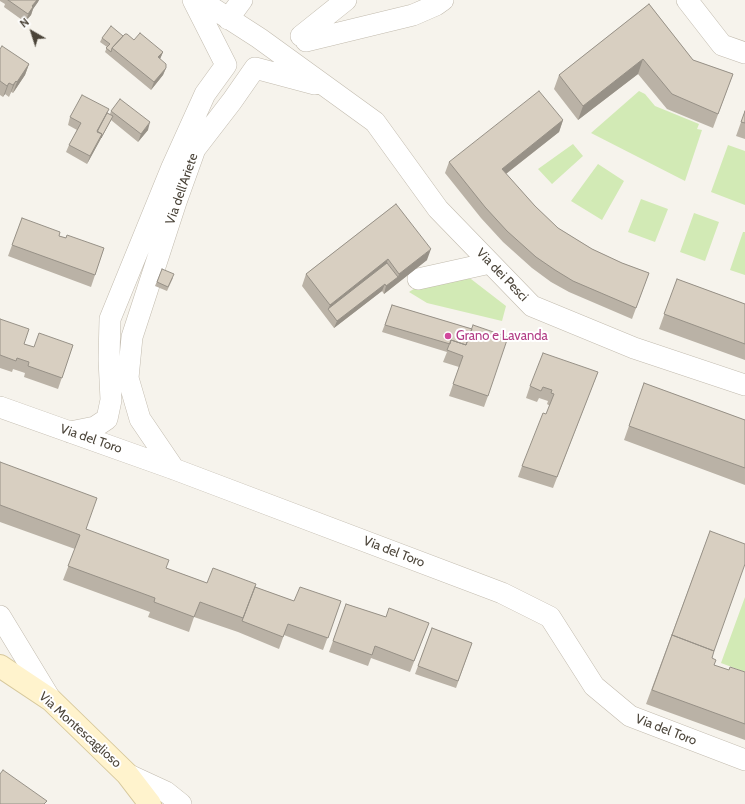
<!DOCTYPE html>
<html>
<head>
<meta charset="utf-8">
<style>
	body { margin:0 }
	#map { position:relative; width:745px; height:804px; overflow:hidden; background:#f6f3ec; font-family:Cabin,sans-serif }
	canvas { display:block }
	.north { position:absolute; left:12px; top:12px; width:40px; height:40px; -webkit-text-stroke:3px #fff; paint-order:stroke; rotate:321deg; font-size:11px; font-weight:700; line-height:16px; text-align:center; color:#4b4439 }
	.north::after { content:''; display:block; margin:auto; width:14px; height:18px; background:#4b4439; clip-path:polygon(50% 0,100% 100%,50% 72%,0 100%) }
</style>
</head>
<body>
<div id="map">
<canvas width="745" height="804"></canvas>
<div class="north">N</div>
</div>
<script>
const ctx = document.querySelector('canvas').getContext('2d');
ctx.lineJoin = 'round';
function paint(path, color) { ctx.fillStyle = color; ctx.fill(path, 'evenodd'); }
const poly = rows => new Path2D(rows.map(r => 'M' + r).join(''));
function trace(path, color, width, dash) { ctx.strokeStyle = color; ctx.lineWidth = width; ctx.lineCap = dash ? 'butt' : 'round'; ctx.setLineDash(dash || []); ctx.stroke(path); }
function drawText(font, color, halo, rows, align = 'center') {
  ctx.font = font + ' Cabin,sans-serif'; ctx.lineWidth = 4; ctx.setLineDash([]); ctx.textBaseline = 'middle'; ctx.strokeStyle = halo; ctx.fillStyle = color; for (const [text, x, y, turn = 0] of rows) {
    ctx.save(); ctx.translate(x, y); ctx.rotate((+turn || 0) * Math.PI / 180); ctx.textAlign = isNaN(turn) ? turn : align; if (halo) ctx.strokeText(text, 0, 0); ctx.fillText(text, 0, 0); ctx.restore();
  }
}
paint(poly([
	[639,91,645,94,655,106,699,124,697,129,702,130,685,181,591,133],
	[573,144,583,156,552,184,538,169],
	[728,145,745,151,745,205,711,192],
	[598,164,624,181,602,220,571,201],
	[641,199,668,209,655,242,628,232],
	[694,213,719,222,705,261,680,252],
	[743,232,745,232,745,275,730,270],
	[446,279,471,279,506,306,502,321,427,303,409,292,420,285],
	[745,597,745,672,721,663]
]), '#d2eab5');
const street = poly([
	[200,0,259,38,375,122,438,209,532,306,634,348,745,385],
	[687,0,722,45,745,53],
	[228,19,242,0],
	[301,36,346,0],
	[306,41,413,15,436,5,443,0],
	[418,279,490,263],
	[0,407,174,469,502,593,550,617,594,686,630,716,745,760],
	[70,432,95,427,107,419,111,400,109,359,110,319,172,167,205,94,226,65,193,0],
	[174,469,140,419,128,378,132,337,176,202,195,149,232,101,255,68,315,84],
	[0,616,51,700],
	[127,774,166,792,181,804]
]);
const secondary = poly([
	[0,666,51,700,127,774,150,804]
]);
trace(street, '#c2bbae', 22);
trace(secondary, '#d6c79b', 24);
trace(street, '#fff', 21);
trace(secondary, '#fff3cd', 22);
paint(poly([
	[0,0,39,0,33,9,31,15,25,22,4,7,5,4,0,1],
	[649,4,693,60,733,74,713,128,667,109,638,74,578,120,554,89,559,75],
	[123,36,163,52,160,59,166,68,163,75,151,90,105,52,107,47,100,42,102,38],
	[0,49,29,64,25,75,13,93,11,92,9,97,5,94,3,97,0,95],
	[109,109,107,113,110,114,111,111,148,130,138,142,111,120,87,164,66,152,69,145,77,130,68,125,70,117],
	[745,111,745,139,736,136],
	[563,120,559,132,506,174,535,206,558,228,592,249,622,263,649,273,632,319,569,292,551,282,532,268,503,242,481,218,445,173,449,162],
	[396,204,427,260,384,294,382,291,334,328,302,286,306,274],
	[22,218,59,236,104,248,91,287,8,256],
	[162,269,173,278,167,291,155,286],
	[677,279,745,304,745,360,659,329],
	[392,305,472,329,488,396,484,407,449,396,459,367,443,362,447,352,382,332],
	[0,319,24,344,34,347,73,345,58,389,24,377,25,373,13,369,12,372,0,368],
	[598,372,553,488,518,477,522,466,550,406,547,404,548,401,539,398,537,402,526,398,530,386],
	[644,383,745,420,745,485,624,440],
	[0,462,86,529,166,568,207,583,255,587,294,601,341,601,323,650,284,635,279,649,238,632,194,617,189,632,148,617,150,612,63,580,75,549,0,522],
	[710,531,712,658,714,665,729,670,745,672,745,740,646,704],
	[346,604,386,617,429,623,410,672,371,658,368,666,329,652],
	[432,628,472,643,456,688,415,674]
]), '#bab2a6');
paint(poly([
	[37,0,39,0,38,2,33,9,31,15,25,22,32,6],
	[163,52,160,59,158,57],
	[643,59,638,74,578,120,583,106],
	[29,64,25,75,13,93,17,82],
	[166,68,163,75,151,90,154,82],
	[16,81,11,92,9,97,13,85],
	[9,83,5,94,3,97,7,86],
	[113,116,111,120,87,164,90,156],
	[563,120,559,132,498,180,502,169],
	[150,122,148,130,138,142,141,134],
	[431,249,427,260,384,294,386,286,398,277,399,274],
	[388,259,384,271,328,309,330,305],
	[385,284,382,291,334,328,337,321]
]), '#979187');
const building = poly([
	[8,0,37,0,32,6,33,7,28,14,8,0],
	[649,4,693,60,733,74,718,114,672,94,643,59,583,106,559,75,649,4],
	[111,26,123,36,112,48,111,52,106,48,110,44,102,38,111,26],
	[140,33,163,52,158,57,166,64,166,68,154,82,112,48,125,34,127,34,134,40,140,33],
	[2,46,29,64,17,82,16,81,13,85,9,83,7,86,0,81,0,49,2,46],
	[539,91,563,120,502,169,535,206,558,228,592,249,622,263,649,273,636,308,573,281,555,270,536,257,507,231,485,207,449,162,539,91],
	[82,95,109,109,97,131,102,134,90,156,69,145,81,123,70,117,82,95],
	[120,99,150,122,141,134,111,111,120,99],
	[745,111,745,123,741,122,745,111],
	[107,113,113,116,101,138,102,134,97,132,107,113],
	[396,204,431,249,399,274,388,259,330,305,306,274,396,204],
	[22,218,60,232,59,236,66,238,67,235,104,248,95,275,12,245,22,218],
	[387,263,398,277,386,286,385,284,337,321,328,309,387,263],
	[162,269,174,274,168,287,157,282,162,269],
	[677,279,745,304,745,344,664,314,677,279],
	[392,305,472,329,466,345,451,340,450,344,385,325,392,305],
	[0,319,29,329,24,344,34,347,39,333,73,345,62,378,28,366,29,362,17,358,16,361,0,355,0,319],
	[473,325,508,337,488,396,453,384,463,356,447,350,451,340,466,345,473,325],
	[543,353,598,372,557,477,522,466,543,413,546,414,554,394,551,393,552,390,543,387,541,391,530,386,543,353],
	[644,383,745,420,745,468,629,426,644,383],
	[0,462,97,498,86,529,169,560,166,568,207,583,213,568,256,584,243,618,200,602,194,617,154,602,155,598,68,566,80,535,0,505,0,462],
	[710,531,745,544,745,564,714,651,672,635,710,531],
	[255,587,294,601,300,587,341,601,328,638,288,624,283,637,242,621,255,587],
	[346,604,386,617,389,608,429,623,414,661,375,646,372,655,333,641,346,604],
	[432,628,472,643,458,681,418,666,432,628],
	[672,635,714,651,712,658,716,660,714,665,729,670,730,667,745,672,745,724,652,690,672,635],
	[3,770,47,801,44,804,0,804,0,774,3,770]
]);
paint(building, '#d8cfc1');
trace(building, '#979187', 1);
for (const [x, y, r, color] of [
	[448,336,4,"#d1479c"]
]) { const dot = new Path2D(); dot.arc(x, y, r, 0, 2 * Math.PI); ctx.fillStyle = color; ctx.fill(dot); trace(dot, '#fff', 1.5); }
drawText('13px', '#4b4439', '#fff', [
	["Via dell'Ariete",182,189,-71],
	["Via dei Pesci",502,275,46],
	["Via del Toro",91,439,19],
	["Via del Toro",394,552,21],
	["Via Montescaglioso",80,730,42],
	["Via del Toro",666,730,21]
]);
drawText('13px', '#b23c85', '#fff', [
	["Grano e Lavanda",456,336]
], 'left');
</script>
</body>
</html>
